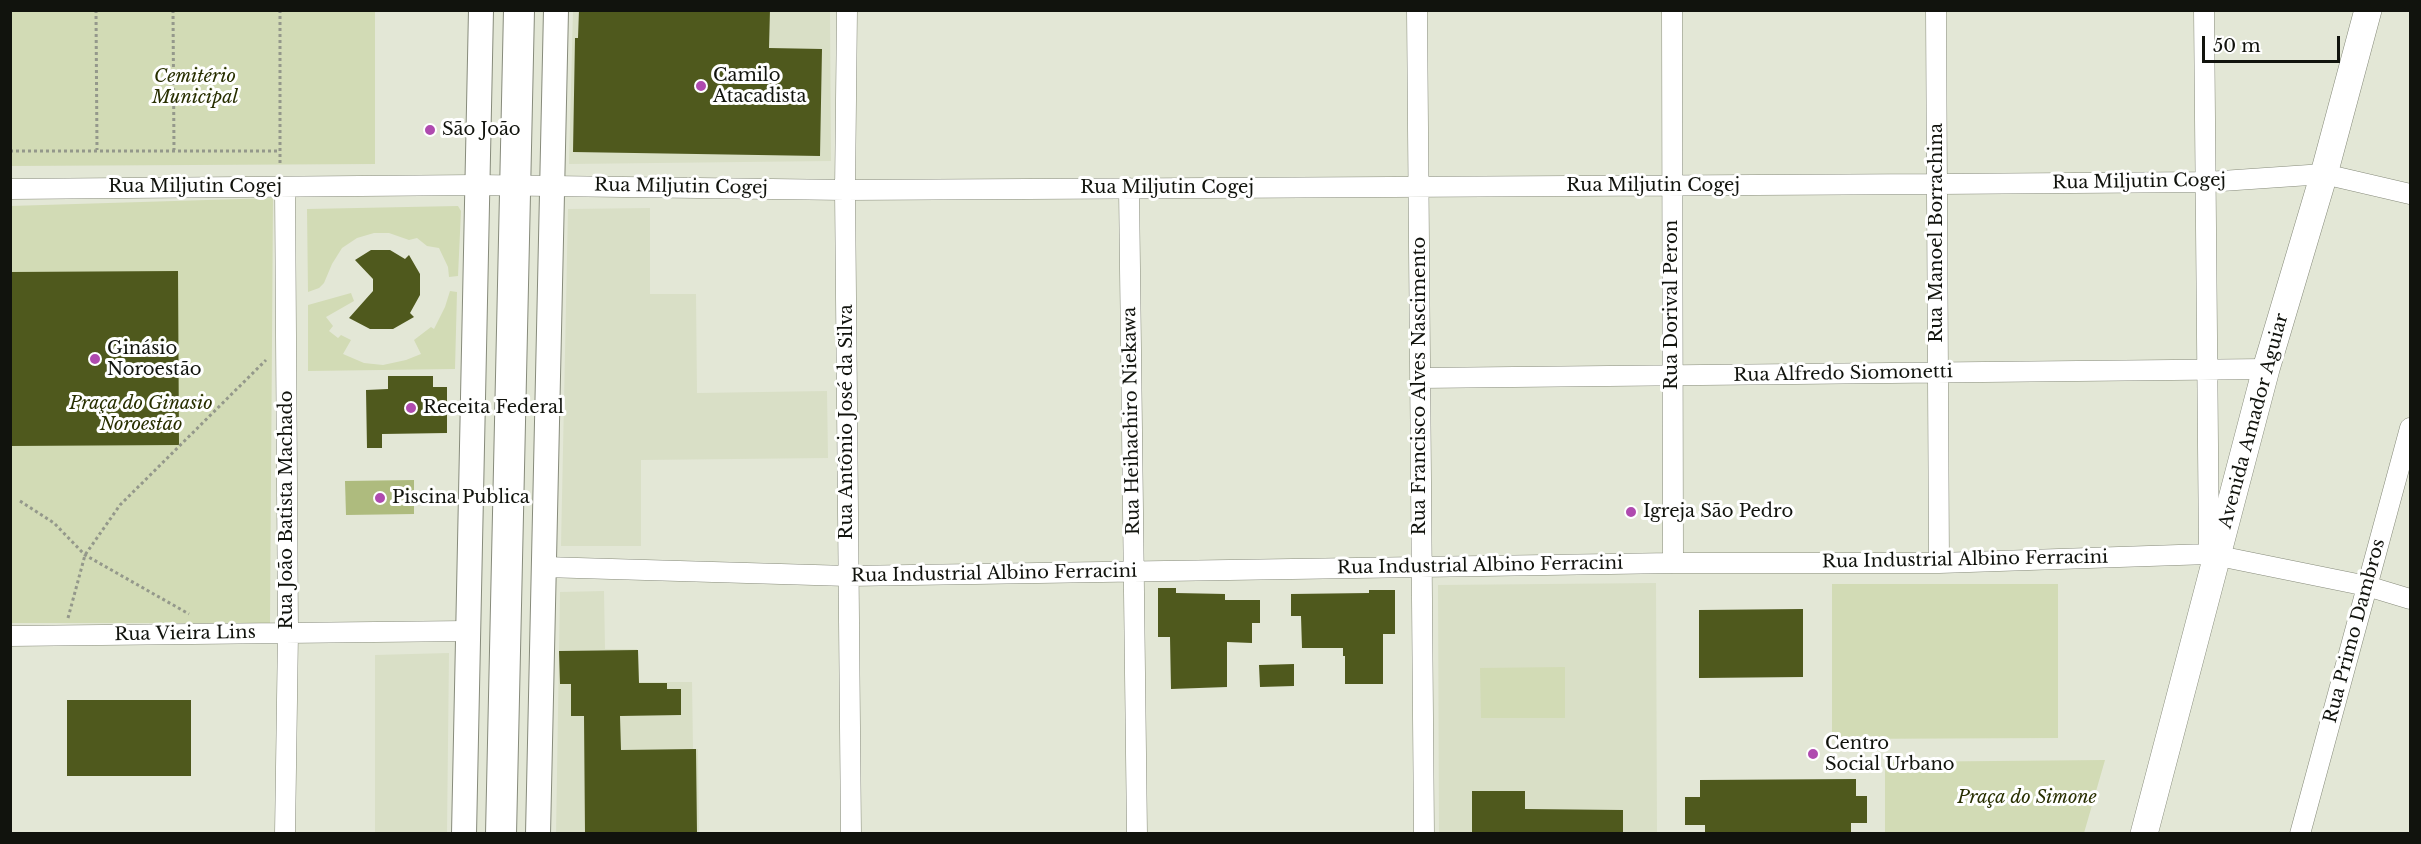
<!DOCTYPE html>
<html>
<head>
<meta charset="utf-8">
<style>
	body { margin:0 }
	#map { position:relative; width:2421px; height:844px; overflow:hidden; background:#e3e7d6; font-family:"Libre Baskerville",serif }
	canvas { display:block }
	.frame { position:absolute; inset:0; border:12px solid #11130d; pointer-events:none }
	.scale { position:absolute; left:2202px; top:36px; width:138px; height:27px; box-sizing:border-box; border:3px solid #11130d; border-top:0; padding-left:8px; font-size:18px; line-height:21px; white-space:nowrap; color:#11130d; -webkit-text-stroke:4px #fff; paint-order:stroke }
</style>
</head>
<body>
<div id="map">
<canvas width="2421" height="844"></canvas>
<div class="frame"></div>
<div class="scale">50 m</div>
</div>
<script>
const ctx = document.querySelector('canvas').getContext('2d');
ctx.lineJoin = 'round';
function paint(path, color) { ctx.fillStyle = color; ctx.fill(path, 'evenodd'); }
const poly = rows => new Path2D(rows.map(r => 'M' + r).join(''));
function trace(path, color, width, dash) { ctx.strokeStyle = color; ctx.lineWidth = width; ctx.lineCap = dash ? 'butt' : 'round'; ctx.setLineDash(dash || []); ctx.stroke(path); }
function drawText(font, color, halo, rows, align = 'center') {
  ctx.font = font + ' "Libre Baskerville",serif'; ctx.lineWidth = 6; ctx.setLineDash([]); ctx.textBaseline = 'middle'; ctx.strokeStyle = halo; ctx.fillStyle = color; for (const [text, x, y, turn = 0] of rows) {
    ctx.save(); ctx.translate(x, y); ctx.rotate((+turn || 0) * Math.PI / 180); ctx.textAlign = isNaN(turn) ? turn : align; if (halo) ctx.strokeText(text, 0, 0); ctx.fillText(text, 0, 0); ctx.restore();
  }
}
paint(poly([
	[573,11,830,11,831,161,569,164],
	[650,208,650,294,696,294,697,393,827,391,828,458,641,460,641,546,561,546,568,209],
	[1656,583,1657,833,1439,833,1438,585],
	[604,591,605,649,637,649,637,682,692,682,693,749,698,749,699,833,556,834,560,592],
	[449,653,447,833,375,833,375,655]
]), '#d9dfc6');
paint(poly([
	[10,11,375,11,375,164,11,166],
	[273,198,270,623,11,623,10,206],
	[458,206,461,211,458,276,449,277,448,267,439,248,427,246,417,238,409,240,389,233,374,233,357,238,342,248,332,264,324,283,319,288,308,292,307,209],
	[450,291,457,292,455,369,308,371,308,305,351,293,354,301,326,317,333,326,329,331,338,338,341,335,351,340,343,354,364,363,383,365,406,360,421,354,414,340,431,327,434,329,445,307],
	[1832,584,2058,584,2058,738,1832,739],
	[1565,667,1565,718,1481,718,1480,668],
	[2105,760,2084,833,1885,833,1885,762]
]), '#d2dbb5');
paint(poly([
	[414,480,414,514,346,515,345,481]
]), '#aebb7e');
paint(poly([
	[579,10,770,10,769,48,822,49,820,156,573,152,575,38,578,38],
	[371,250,390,250,405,259,409,255,420,274,420,295,410,313,414,317,393,329,370,329,349,318,373,291,373,279,355,260],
	[178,271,179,445,10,446,10,272],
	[388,376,433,376,433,387,447,387,447,433,382,434,382,448,367,448,366,390,388,389],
	[1158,588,1176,588,1176,593,1225,594,1225,600,1260,600,1260,623,1252,623,1252,643,1227,642,1227,687,1171,689,1170,637,1158,637],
	[1369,590,1395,590,1395,634,1383,634,1383,684,1345,684,1345,656,1343,656,1343,648,1302,648,1301,616,1291,616,1291,594,1369,593],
	[1803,609,1803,677,1699,678,1699,610],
	[638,650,639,683,667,683,667,689,681,689,681,715,620,716,621,750,696,749,697,834,585,834,584,716,571,716,571,684,560,684,559,651],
	[1294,664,1294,686,1260,687,1259,665],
	[67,700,191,700,191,776,67,776],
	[1856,779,1856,796,1867,796,1867,823,1851,823,1851,834,1705,834,1705,825,1685,825,1685,797,1700,797,1700,780],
	[1472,791,1525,791,1525,809,1623,810,1623,834,1472,834]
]), '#4f591d');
const minor = poly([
	[847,10,845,190,851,834],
	[1417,10,1424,834],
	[1672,10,1673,563],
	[1936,10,1939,563],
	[2204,10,2209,554],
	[285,187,288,633,285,834],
	[1129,188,1137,834],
	[10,189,477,185,845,190,1937,184,2207,182,2324,174,2410,194],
	[1420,378,2266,369],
	[544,567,848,576,1673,563,1939,563,2209,554,2367,586,2410,599],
	[10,636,467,631],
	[2300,834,2410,428]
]);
const tertiary = poly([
	[464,834,481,10],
	[538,834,556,10]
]);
const secondary = poly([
	[2144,834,2266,369,2324,174,2368,10]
]);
const primary = poly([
	[501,834,519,10]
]);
trace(minor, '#878b7b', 21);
trace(tertiary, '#878b7b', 26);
trace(secondary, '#878b7b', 28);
trace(primary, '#878b7b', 32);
trace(poly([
	[96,10,97,150],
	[173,10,174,150],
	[280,10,280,164],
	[10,151,280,151],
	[20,501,54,523,85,555,189,614],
	[68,618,85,555,120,505,266,360]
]), '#94988b', 3, [3, 3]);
trace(minor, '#fff', 20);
trace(tertiary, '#fff', 24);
trace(secondary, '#fff', 27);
trace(primary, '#fff', 30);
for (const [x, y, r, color] of [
	[701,86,6,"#af4aaf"],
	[430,130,6,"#af4aaf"],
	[95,359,6,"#af4aaf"],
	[411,408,6,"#af4aaf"],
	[380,498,6,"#af4aaf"],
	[1631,512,6,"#af4aaf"],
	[1813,754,6,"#af4aaf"]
]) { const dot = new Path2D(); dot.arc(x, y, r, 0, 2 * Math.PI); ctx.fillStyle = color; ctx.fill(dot); trace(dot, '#fff', 2); }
drawText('18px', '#11130d', '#fff', [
	["Camilo",713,76],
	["Atacadista",713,97],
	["São João",442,130],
	["Ginásio",107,349],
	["Noroestão",107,370],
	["Receita Federal",423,408],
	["Piscina Publica",392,498],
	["Igreja São Pedro",1643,512],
	["Centro",1825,744],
	["Social Urbano",1825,765]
], 'left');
drawText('italic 18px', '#282f00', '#fff', [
	["Cemitério",195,77],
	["Municipal",195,98],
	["Praça do Ginasio",141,404],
	["Noroestão",141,425],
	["Praça do Simone",2027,798]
]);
drawText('18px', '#11130d', '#fff', [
	["Rua Miljutin Cogej",2139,182,-1],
	["Rua Miljutin Cogej",1653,186],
	["Rua Miljutin Cogej",195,187],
	["Rua Miljutin Cogej",681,187,1],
	["Rua Miljutin Cogej",1167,188],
	["Rua Manoel Borrachina",1937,233,-90],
	["Rua Dorival Peron",1672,305,-90],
	["Rua Alfredo Siomonetti",1843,374,-1],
	["Rua Francisco Alves Nascimento",1420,386,-90],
	["Rua Heihachiro Niekawa",1132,421,-91],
	["Avenida Amador Aguiar",2254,421,-75],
	["Rua Antônio José da Silva",847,422,-90],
	["Rua João Batista Machado",287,510,-90],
	["Rua Industrial Albino Ferracini",1965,560,-1],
	["Rua Industrial Albino Ferracini",1480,566,-1],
	["Rua Industrial Albino Ferracini",994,574,-1],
	["Rua Primo Dambros",2355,631,-75],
	["Rua Vieira Lins",185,634,-1]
]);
</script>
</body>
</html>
